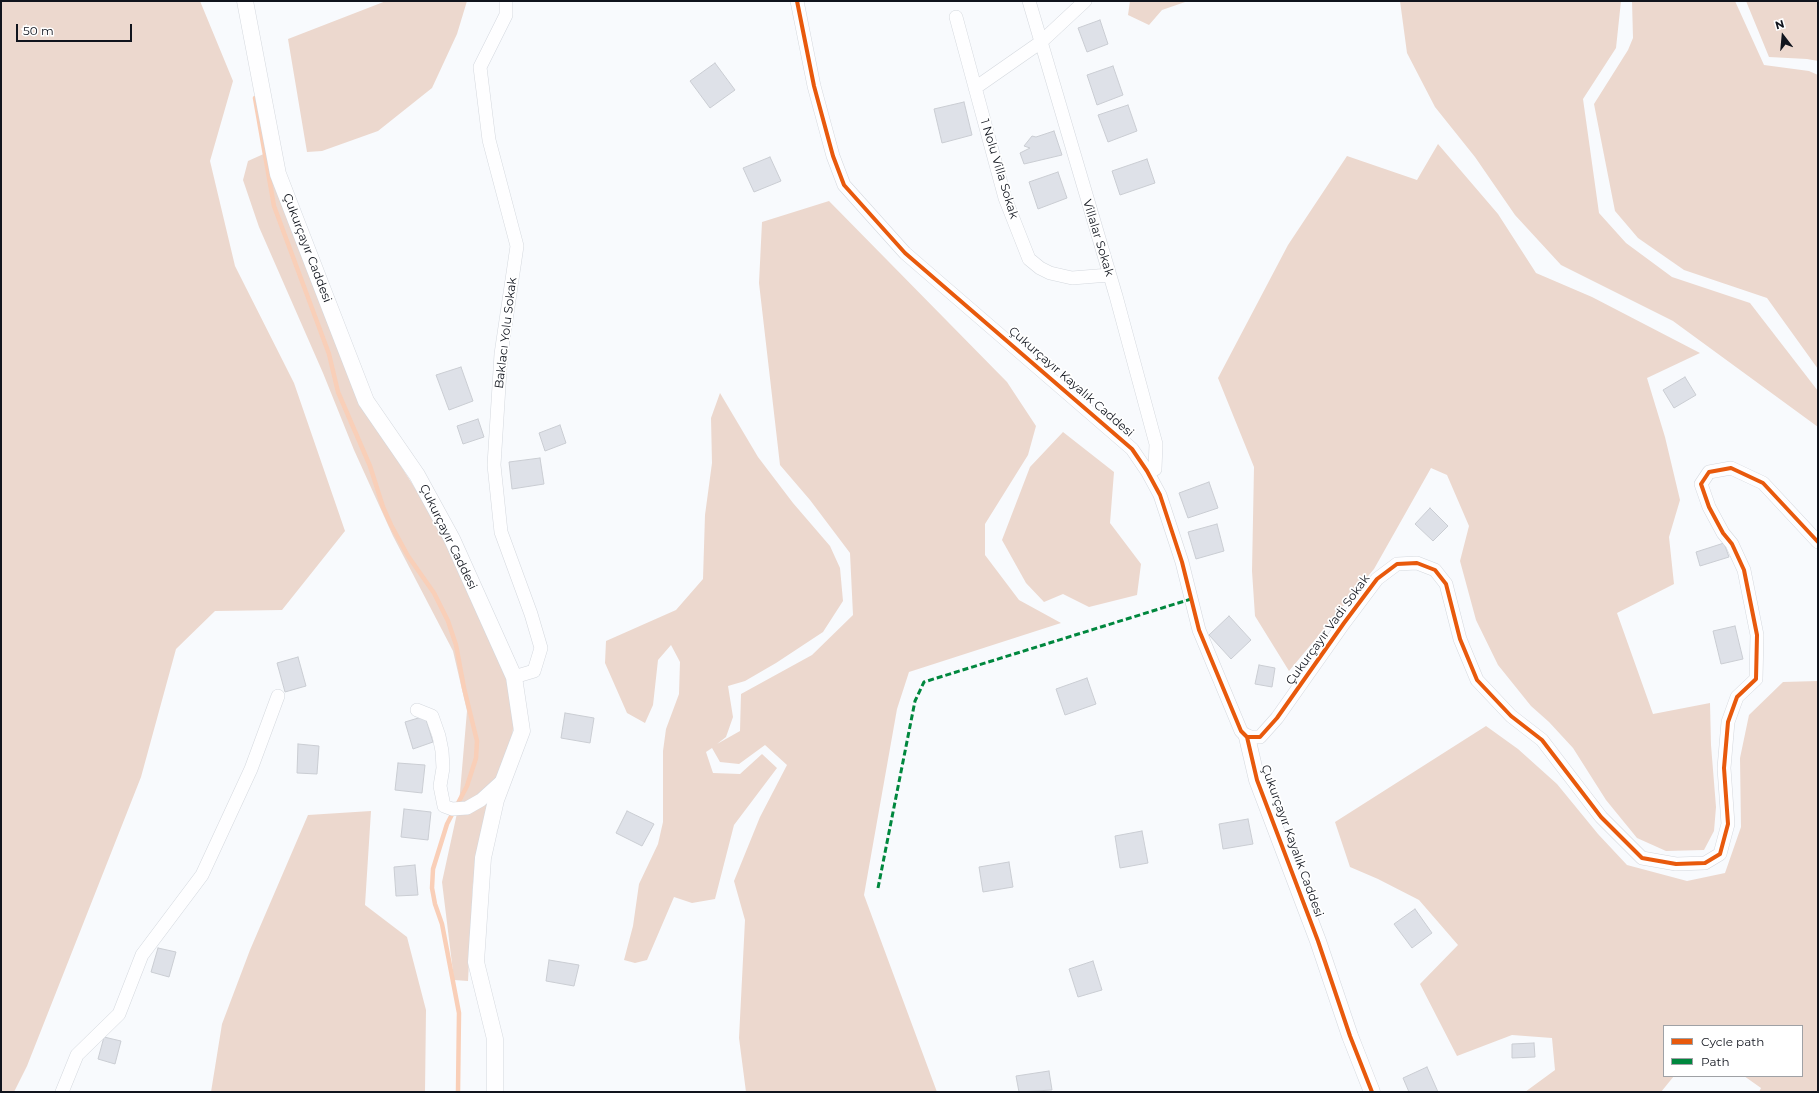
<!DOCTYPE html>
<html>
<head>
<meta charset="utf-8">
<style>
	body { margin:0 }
	#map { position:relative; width:1819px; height:1093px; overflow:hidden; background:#f8fafd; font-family:Montserrat,sans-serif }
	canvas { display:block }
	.frame { position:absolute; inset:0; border:2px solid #10141d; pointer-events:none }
	.legend { position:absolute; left:1663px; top:1025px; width:140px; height:52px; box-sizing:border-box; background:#fff; border:1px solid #9fa1a5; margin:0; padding:5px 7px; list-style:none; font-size:12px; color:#10141d }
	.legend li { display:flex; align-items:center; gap:8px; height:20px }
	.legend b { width:20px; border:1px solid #9fa1a5 }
	.north { position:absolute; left:1763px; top:16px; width:40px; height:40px; -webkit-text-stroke:3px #fff; paint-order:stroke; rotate:344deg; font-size:11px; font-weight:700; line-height:16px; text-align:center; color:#10141d }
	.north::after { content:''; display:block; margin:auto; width:14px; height:18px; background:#10141d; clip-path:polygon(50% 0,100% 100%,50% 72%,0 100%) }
	.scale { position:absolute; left:16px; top:24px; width:116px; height:18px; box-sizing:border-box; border:2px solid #10141d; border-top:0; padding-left:5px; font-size:12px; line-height:14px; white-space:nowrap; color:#10141d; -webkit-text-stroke:3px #fff; paint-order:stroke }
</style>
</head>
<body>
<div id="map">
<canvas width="1819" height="1093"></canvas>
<div class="frame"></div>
<ul class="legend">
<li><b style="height:5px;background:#e8590c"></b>Cycle path</li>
<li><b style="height:5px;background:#00873e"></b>Path</li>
</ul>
<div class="north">N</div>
<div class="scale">50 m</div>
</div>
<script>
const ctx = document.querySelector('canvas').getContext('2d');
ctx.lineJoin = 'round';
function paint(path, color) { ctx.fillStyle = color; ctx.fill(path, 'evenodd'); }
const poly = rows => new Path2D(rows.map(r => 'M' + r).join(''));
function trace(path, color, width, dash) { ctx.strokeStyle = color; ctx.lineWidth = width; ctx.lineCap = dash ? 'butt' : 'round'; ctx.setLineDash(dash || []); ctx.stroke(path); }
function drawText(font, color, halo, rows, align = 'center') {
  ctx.font = font + ' Montserrat,sans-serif'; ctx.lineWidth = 3.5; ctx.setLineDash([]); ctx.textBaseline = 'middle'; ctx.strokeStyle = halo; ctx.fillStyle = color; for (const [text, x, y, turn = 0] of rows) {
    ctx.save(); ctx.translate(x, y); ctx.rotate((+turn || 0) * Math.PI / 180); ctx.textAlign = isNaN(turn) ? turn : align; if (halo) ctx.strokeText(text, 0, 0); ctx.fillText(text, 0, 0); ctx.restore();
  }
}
paint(poly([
	[1,1,200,1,233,81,210,161,235,266,294,383,345,531,282,610,215,611,176,649,141,777,27,1066,14,1092,1,1092],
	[386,1,467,1,457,34,432,88,378,131,322,151,307,152,288,39],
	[1130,1,1188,1,1162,10,1149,25,1128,15],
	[1400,1,1621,1,1616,48,1583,99,1599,213,1626,243,1672,277,1750,303,1818,391,1818,427,1673,321,1561,265,1515,215,1475,157,1435,107,1407,53],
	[1632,1,1735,1,1764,65,1809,71,1818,75,1818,369,1767,298,1684,270,1638,238,1615,211,1594,104,1628,50,1633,38],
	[1746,1,1818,1,1818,61,1807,59,1769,57],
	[1438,144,1498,214,1536,273,1592,297,1700,353,1647,378,1665,437,1680,500,1669,537,1674,584,1617,613,1653,714,1710,703,1711,745,1716,807,1714,831,1704,850,1666,851,1637,838,1606,800,1573,748,1549,722,1531,706,1498,665,1476,620,1460,561,1469,526,1447,475,1431,468,1374,569,1289,671,1255,616,1252,571,1254,467,1218,378,1288,245,1347,156,1417,180],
	[268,152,356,395,437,523,509,683,514,716,512,741,485,820,473,882,468,981,454,980,442,882,459,804,467,711,453,651,393,536,354,450,323,373,259,227,243,180,248,161],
	[829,201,1007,382,1036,426,1028,455,985,524,985,555,1019,600,1061,623,909,672,897,709,864,895,937,1092,746,1092,739,1038,745,920,734,881,760,817,787,765,765,745,739,764,720,762,712,748,706,752,713,773,740,774,762,754,777,768,734,825,715,899,692,903,674,897,647,960,635,963,624,960,633,926,639,884,658,844,663,822,663,751,666,729,679,694,680,662,671,645,658,660,653,705,645,723,627,713,605,663,606,641,676,610,703,579,705,515,712,463,711,418,720,393,758,457,793,503,830,546,840,568,843,601,823,632,776,663,745,681,728,686,733,717,726,737,717,744,740,731,741,694,812,655,853,615,850,553,810,500,780,465,759,283,762,222],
	[1063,432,1114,472,1110,523,1141,564,1137,595,1089,607,1063,594,1044,602,1026,583,1002,540,1030,467],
	[1818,681,1818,1092,1759,1092,1761,1088,1744,1076,1802,1076,1802,1026,1664,1026,1664,1076,1674,1076,1661,1092,1525,1092,1555,1070,1552,1038,1512,1035,1457,1056,1420,984,1458,945,1419,900,1378,879,1350,867,1335,822,1486,726,1518,749,1557,784,1598,834,1627,865,1687,881,1725,873,1741,827,1740,758,1749,715,1783,682],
	[371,811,365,905,407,937,426,1010,425,1092,211,1092,222,1024,250,950,308,815]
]), '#ecd8ce');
trace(poly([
	[255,98,274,206,329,354,338,392,370,466,383,507,391,525,408,556,434,593,448,621,456,645,464,688,477,741,476,758,467,786,447,824,433,869,432,888,435,904,442,924,459,1013,458,1092]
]), '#f9cfb8', 4.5);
const building = poly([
	[1100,20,1108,44,1087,52,1078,28,1100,20],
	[715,63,735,90,710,108,690,81,715,63],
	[1113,66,1123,95,1097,105,1087,75,1113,66],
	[964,102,972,135,942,143,934,109,964,102],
	[1128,105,1137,131,1108,142,1098,115,1128,105],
	[1054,131,1062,155,1024,164,1020,153,1030,148,1024,146,1032,136,1036,137,1054,131],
	[770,157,781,181,754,192,743,168,770,157],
	[1147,159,1155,183,1120,195,1112,171,1147,159],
	[1058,172,1067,198,1038,209,1029,182,1058,172],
	[461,367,473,401,449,410,436,375,461,367],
	[1685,377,1696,395,1674,408,1663,390,1685,377],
	[478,419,484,437,463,444,457,426,478,419],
	[560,425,566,443,545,451,539,433,560,425],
	[540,458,544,484,512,489,509,462,540,458],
	[1209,482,1218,508,1188,518,1179,493,1209,482],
	[1430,508,1448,526,1433,541,1415,524,1430,508],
	[1217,524,1224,551,1196,559,1188,532,1217,524],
	[1724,543,1729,557,1700,566,1696,552,1724,543],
	[1229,616,1251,640,1231,659,1209,635,1229,616],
	[1735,626,1743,659,1721,664,1713,631,1735,626],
	[298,657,306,686,285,692,277,663,298,657],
	[1259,665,1275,668,1272,687,1255,684,1259,665],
	[1087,678,1096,704,1065,715,1056,689,1087,678],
	[565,713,594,718,590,743,561,738,565,713],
	[425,716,433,742,413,749,405,722,425,716],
	[298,744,319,746,317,774,297,773,298,744],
	[398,763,425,765,422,793,395,790,398,763],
	[404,809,431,812,428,840,401,837,404,809],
	[627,811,654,824,642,846,616,833,627,811],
	[1248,819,1253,844,1223,849,1219,824,1248,819],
	[1142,831,1148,863,1120,868,1115,836,1142,831],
	[1009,862,1013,887,983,892,979,867,1009,862],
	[415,865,418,895,396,896,394,867,415,865],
	[1415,909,1432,933,1412,948,1394,924,1415,909],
	[158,948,176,952,169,977,151,972,158,948],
	[549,960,579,965,574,986,546,981,549,960],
	[1093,961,1102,990,1078,997,1069,969,1093,961],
	[104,1037,121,1041,115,1064,98,1059,104,1037],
	[1534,1043,1535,1057,1512,1058,1512,1044,1534,1043],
	[1427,1067,1438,1092,1409,1092,1403,1078,1427,1067],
	[1049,1071,1052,1090,1019,1092,1016,1076,1049,1071]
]);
paint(building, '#dee1e8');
trace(building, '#cacdd3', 1);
const minor = poly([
	[506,1,506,15,480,67,489,140,517,246,501,354,494,465,501,532,531,614,541,648,534,671,514,677],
	[797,1,814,86,833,156,844,185,905,253,1132,449,1147,471,1160,495,1182,562,1199,630,1241,731,1247,737,1260,737,1277,718,1344,623,1377,579,1397,564,1417,563,1435,570,1446,584,1460,639,1477,680,1511,716,1542,740,1601,817,1642,858,1676,864,1705,863,1720,854,1728,824,1724,768,1728,722,1737,697,1756,679,1757,635,1744,570,1732,544,1723,533,1709,507,1701,484,1709,472,1731,468,1763,483,1818,542],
	[1029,1,1116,296,1156,444,1155,469,1147,471],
	[956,17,1005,198,1029,259,1040,268,1050,273,1072,278,1109,275],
	[975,88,1041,42,1085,1],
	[417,710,432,716,439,736,442,751,443,768,440,786,444,806,452,809,467,808,481,800,503,780],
	[62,1092,77,1055,119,1014,142,955,202,875,251,769,278,696]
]);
const tertiary = poly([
	[245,1,278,174,366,401,417,475,452,539,514,677,522,731,496,800,483,858,476,962,495,1039,495,1092],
	[1247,737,1257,780,1318,941,1350,1036,1372,1092]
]);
trace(minor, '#d4d8de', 14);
trace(tertiary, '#d4d8de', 17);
trace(minor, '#fefeff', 13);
trace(tertiary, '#fefeff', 16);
trace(poly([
	[878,888,915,701,924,682,1191,599]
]), '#00873e', 3, [6, 3]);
trace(poly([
	[797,1,814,86,833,156,844,185,905,253,1132,449,1147,471,1160,495,1182,562,1199,630,1241,731,1247,737,1257,780,1318,941,1350,1036,1372,1092],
	[1247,737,1260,737,1277,718,1344,623,1377,579,1397,564,1417,563,1435,570,1446,584,1460,639,1477,680,1511,716,1542,740,1601,817,1642,858,1676,864,1705,863,1720,854,1728,824,1724,768,1728,722,1737,697,1756,679,1757,635,1744,570,1732,544,1723,533,1709,507,1701,484,1709,472,1731,468,1763,483,1818,542]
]), '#e8590c', 4);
drawText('12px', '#10141d', '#fff', [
	["1 Nolu Villa Sokak",999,169,73],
	["Villalar Sokak",1098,238,73],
	["Çukurçayır Caddesi",307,248,69],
	["Baklacı Yolu Sokak",506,333,-83],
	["Çukurçayır Kayalık Caddesi",1071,382,41],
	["Çukurçayır Caddesi",448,537,64],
	["Çukurçayır Vadi Sokak",1328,630,-54],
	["Çukurçayır Kayalık Caddesi",1292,841,70]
]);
</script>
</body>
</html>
